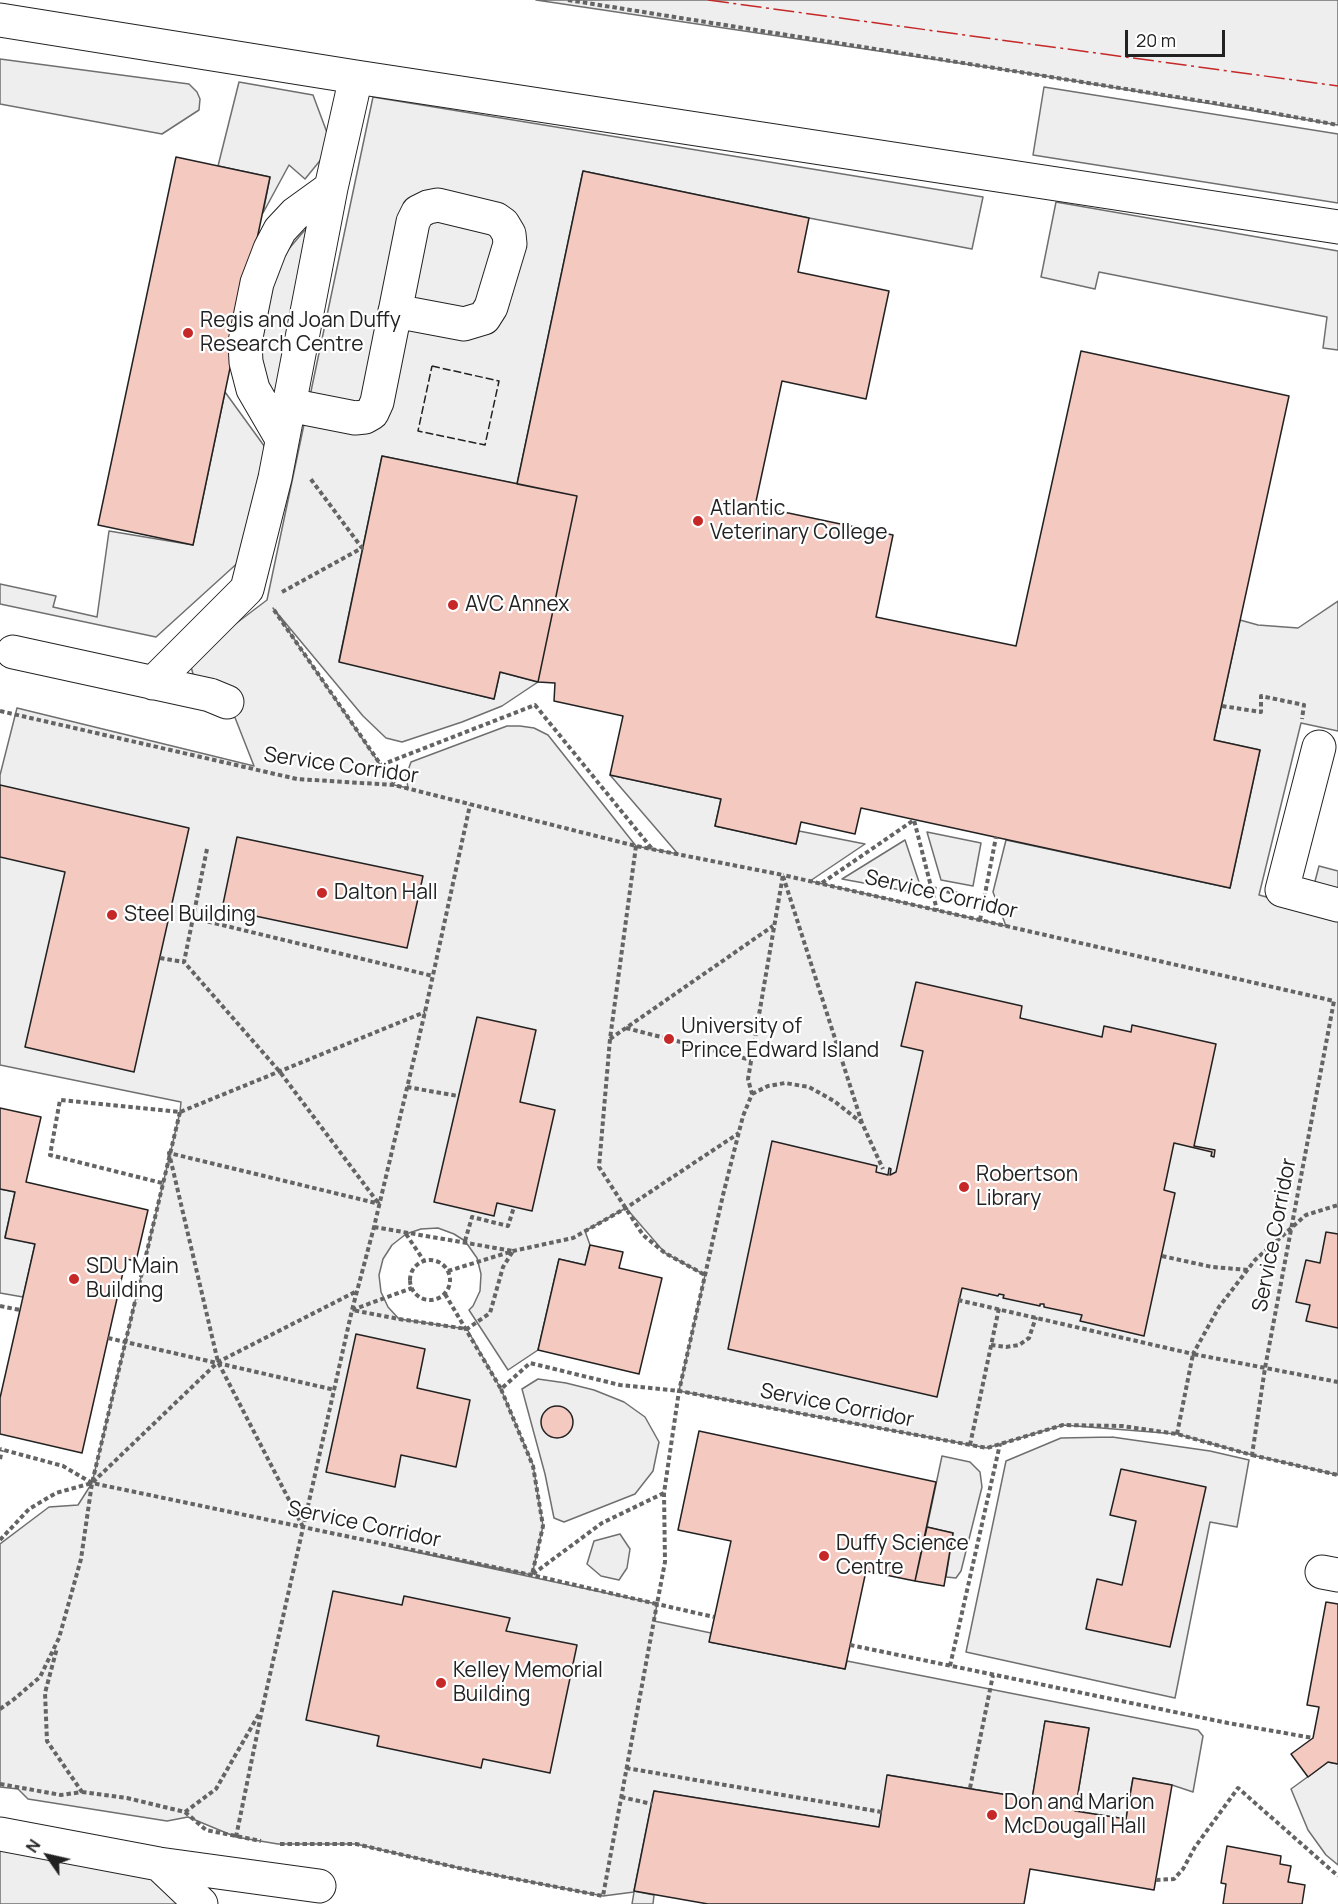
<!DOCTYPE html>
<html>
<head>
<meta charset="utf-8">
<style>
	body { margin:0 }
	#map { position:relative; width:1338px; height:1904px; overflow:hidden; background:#fff; font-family:Manrope,sans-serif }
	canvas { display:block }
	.north { position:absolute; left:18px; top:1826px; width:60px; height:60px; -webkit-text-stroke:4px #fff; paint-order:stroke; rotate:304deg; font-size:16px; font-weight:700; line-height:24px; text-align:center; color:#222 }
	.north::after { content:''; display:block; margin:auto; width:21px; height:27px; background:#222; clip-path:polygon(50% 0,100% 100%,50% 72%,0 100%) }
	.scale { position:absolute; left:1125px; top:30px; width:100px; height:27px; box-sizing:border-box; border:3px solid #222; border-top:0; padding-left:8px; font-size:18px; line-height:21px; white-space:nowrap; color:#222; -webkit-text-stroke:4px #fff; paint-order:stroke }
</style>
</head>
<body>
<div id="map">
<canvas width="1338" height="1904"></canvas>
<div class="north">N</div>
<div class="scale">20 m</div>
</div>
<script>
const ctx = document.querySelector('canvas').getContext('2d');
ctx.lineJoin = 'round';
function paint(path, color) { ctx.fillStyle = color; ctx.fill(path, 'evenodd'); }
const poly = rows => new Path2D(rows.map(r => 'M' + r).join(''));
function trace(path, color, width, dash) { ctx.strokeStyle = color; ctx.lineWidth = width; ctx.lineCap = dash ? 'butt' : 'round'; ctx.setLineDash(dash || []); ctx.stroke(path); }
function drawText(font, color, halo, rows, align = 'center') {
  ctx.font = font + ' Manrope,sans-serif'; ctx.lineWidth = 4.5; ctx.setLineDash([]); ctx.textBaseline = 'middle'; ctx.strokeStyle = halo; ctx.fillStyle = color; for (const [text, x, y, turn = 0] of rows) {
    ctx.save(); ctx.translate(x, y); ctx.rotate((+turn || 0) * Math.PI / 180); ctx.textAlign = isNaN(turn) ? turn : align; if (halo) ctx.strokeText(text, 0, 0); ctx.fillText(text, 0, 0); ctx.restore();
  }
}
const green = poly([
	[536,0,1338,0,1338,125,1033,74,536,0],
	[0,59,189,84,197,92,200,99,199,110,162,134,0,104,0,59],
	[239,82,313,95,332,146,305,179,289,165,263,213,270,177,218,166,239,82],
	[1044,87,1338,134,1338,203,1033,155,1044,87],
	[373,97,983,197,972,249,809,218,583,171,517,484,382,456,339,661,494,699,500,672,538,682,502,706,462,722,402,742,386,738,363,716,273,608,394,785,408,788,406,776,411,762,507,726,520,726,534,728,548,735,636,846,678,854,610,775,721,799,715,826,796,844,799,831,865,844,810,881,1006,926,993,892,1006,840,1230,888,1260,750,1214,740,1240,620,1258,625,1298,628,1338,601,1338,731,1301,723,1259,895,1338,916,1338,1475,1252,1455,1177,1434,1063,1425,987,1448,679,1391,705,1275,665,1253,626,1208,585,1231,590,1245,585,1265,559,1259,538,1350,508,1370,469,1310,473,1306,480,1291,481,1274,477,1258,465,1241,454,1234,438,1228,421,1229,406,1234,392,1245,383,1259,379,1275,381,1292,388,1307,399,1319,467,1329,501,1389,533,1465,543,1526,532,1575,392,1547,657,1604,654,1621,711,1633,710,1642,845,1669,847,1661,1198,1730,1203,1736,1193,1792,1172,1785,1133,1778,1126,1819,1075,1811,1089,1728,1045,1721,1032,1799,888,1775,879,1827,654,1791,634,1891,654,1895,653,1904,632,1904,634,1892,603,1896,459,1868,356,1844,278,1844,236,1837,188,1817,167,1821,28,1799,18,1789,0,1787,0,1544,49,1507,78,1505,92,1483,180,1112,181,1102,0,1065,0,775,17,708,254,766,221,682,202,684,193,674,189,659,267,600,373,97],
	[1056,202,1338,251,1338,350,1323,348,1327,317,1099,272,1095,289,1041,277,1056,202],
	[317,222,275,409,256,352,261,303,281,258,304,231,317,222],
	[225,392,270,454,242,559,156,637,0,604,0,584,56,596,53,607,97,617,109,531,193,545,225,392],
	[927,832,981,843,973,886,941,880,927,832],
	[905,840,923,894,842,879,905,840],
	[1319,866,1338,871,1338,895,1313,889,1319,866],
	[0,1189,15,1192,5,1237,35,1244,23,1297,0,1293,0,1189],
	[538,1379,566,1383,594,1390,624,1402,645,1417,659,1442,653,1471,635,1494,564,1522,554,1518,545,1474,522,1389,538,1379],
	[1112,1437,1210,1451,1249,1460,1237,1527,1210,1522,1175,1698,966,1652,1006,1461,1061,1438,1112,1437],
	[942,1456,970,1462,980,1472,982,1487,961,1571,956,1578,946,1577,953,1533,927,1527,942,1456],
	[620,1534,630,1549,627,1568,619,1580,601,1576,587,1564,594,1541,620,1534],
	[1328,1762,1338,1764,1338,1865,1326,1855,1308,1830,1291,1789,1328,1762],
	[0,1839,108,1854,208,1904,0,1904,0,1839]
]);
paint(green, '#eee');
trace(green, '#6f6f6f', 1.5);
const building = poly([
	[176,157,270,177,193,545,98,525,176,157],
	[583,171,809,218,798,272,889,291,866,399,782,381,755,506,893,535,876,617,1016,646,1081,351,1289,396,1214,740,1260,750,1230,888,861,808,855,834,801,822,796,844,715,826,721,799,610,775,623,716,554,701,555,683,538,682,577,496,517,484,583,171],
	[382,456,577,496,538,682,500,672,494,699,339,662,382,456],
	[0,785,189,828,134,1072,25,1047,65,872,0,857,0,785],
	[237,837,423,876,407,948,222,909,237,837],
	[916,982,1022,1006,1020,1018,1102,1037,1104,1026,1131,1032,1132,1025,1216,1044,1194,1146,1215,1150,1214,1157,1211,1156,1212,1152,1174,1143,1164,1190,1175,1193,1144,1336,1080,1321,1082,1315,1044,1307,1044,1304,1040,1304,1040,1306,1003,1298,1004,1295,999,1294,998,1296,962,1288,937,1397,728,1349,772,1141,877,1166,876,1172,888,1175,889,1168,891,1169,890,1175,896,1172,923,1051,901,1046,916,982],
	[477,1017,536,1030,520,1102,555,1110,532,1211,497,1203,494,1216,434,1202,477,1017],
	[0,1108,41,1117,26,1182,148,1210,136,1261,126,1259,82,1453,0,1434,0,1398,35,1244,5,1238,15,1192,0,1189,0,1108],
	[1326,1232,1338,1234,1338,1328,1306,1321,1310,1305,1296,1302,1306,1260,1320,1263,1326,1232],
	[590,1245,623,1252,619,1268,662,1278,639,1374,538,1350,559,1259,585,1265,590,1245],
	[356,1334,425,1349,417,1388,470,1400,456,1467,401,1455,395,1487,326,1472,356,1334],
	'541 1422a16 16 0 1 1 32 0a16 16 0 1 1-32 0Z',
	[699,1431,936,1482,915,1581,866,1571,845,1669,709,1642,731,1541,678,1530,699,1431],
	[1121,1469,1206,1487,1170,1647,1086,1629,1097,1579,1122,1585,1136,1521,1110,1515,1121,1469],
	[927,1527,953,1533,944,1586,915,1581,927,1527],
	[333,1591,402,1605,404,1596,510,1618,506,1631,577,1645,550,1773,483,1759,481,1768,377,1746,379,1736,306,1720,333,1591],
	[1326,1602,1338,1604,1338,1764,1328,1762,1308,1777,1291,1754,1313,1738,1319,1707,1307,1705,1326,1602],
	[1045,1721,1089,1728,1075,1811,1126,1819,1133,1778,1172,1785,1154,1890,1030,1869,1024,1904,708,1904,634,1891,654,1791,879,1827,887,1775,1032,1799,1045,1721],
	[1227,1846,1281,1856,1280,1864,1291,1866,1288,1882,1305,1885,1302,1904,1223,1904,1226,1884,1221,1883,1227,1846]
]);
paint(building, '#f3c9c0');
trace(building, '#222', 1.5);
const minor = poly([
	[0,20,356,77,1338,227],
	[289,405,355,418,365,417,372,413,377,402,413,222,418,212,428,207,438,205,496,219,503,224,509,234,510,244,491,307,484,318,464,324,395,311],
	[282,439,253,389,246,362,245,342,257,283,270,249,280,230,295,214,331,188],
	[13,652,210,695,227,702],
	[153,683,247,589,275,478,331,188,356,77],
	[1319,747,1282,890,1338,905],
	[1322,1572,1338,1575],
	[0,1834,159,1864,319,1886],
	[159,1864,201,1904]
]);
trace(minor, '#222', 35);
trace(poly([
	[568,0,1245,108,1338,125],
	[282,592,362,548,310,478],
	[274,610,394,784],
	[1222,706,1261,712,1261,696,1304,705,1302,719],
	[0,711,297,779,394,785,636,846,783,875,748,1079,752,1094,743,1116,723,1195,679,1391,664,1493,665,1562,657,1604,532,1575,92,1483,63,1466,0,1449],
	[381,765,535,705,653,850],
	[636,846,610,1039,599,1167,643,1235,665,1253,705,1275],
	[207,849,184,962,280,1072,379,1204],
	[783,876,862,1123],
	[822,883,914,820,937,910],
	[932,888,984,900],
	[193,918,433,976],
	[980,920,996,837],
	[160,958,184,962],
	[626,1028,751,1060],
	[610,1039,773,926],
	[407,1087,458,1096],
	[752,1094,768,1086,785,1083,809,1087,834,1101,862,1123,883,1169],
	[162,1183,50,1155,60,1100,180,1112,425,1012],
	[374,1227,513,1251,503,1267,490,1313,467,1329,399,1319,352,1310,412,1288],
	[406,1234,424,1261],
	[465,1241,472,1217,508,1226,514,1207],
	[1162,1256,1212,1267,1248,1270],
	'410 1280a20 20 0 1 1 40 0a20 20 0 1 1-40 0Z',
	[448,1271,513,1251,573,1238,626,1208,739,1133],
	[445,1294,501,1389,530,1363,620,1385,679,1391,987,1448,1063,1425,1122,1426,1177,1434,1252,1455,1265,1368,1334,1001,783,875],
	[958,1300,1193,1354,1219,1307,1255,1260,1306,1215,1338,1205],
	[0,1306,20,1310],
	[108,1338,335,1390],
	[991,1345,1006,1347,1019,1345,1029,1338,1036,1317],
	[501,1389,533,1466,543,1526,532,1575],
	[1177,1434,1193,1354,1338,1382],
	[970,1445,999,1308],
	[1252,1455,1338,1475],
	[0,1459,2,1450],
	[303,1527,218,1362,169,1153,380,1204],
	[0,1540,29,1509,56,1493,92,1483,218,1362,357,1291],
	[533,1574,602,1523,664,1493],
	[850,1645,1228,1723,1313,1738],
	[950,1666,1000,1444],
	[0,1709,13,1700,40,1677,59,1638,81,1559,92,1483,180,1112],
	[626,1768,882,1812],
	[0,1784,61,1795,82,1792,47,1741,45,1693,57,1648],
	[970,1788,993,1675],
	[82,1792,127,1798,185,1812,216,1789,259,1714],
	[621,1797,652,1804],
	[185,1812,206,1830,261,1841],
	[236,1837,262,1710,303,1528,352,1310,374,1227,425,1012,470,805],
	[280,1844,356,1844,459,1868,603,1896,657,1604,714,1617],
	[1156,1880,1174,1879,1183,1869,1195,1847,1238,1788,1338,1876]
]), '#646464', 4, [4.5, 3]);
trace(minor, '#fff', 33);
trace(poly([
	[432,366,499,381,485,445,418,431,432,366]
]), '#222', 1.5, [8, 3]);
trace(poly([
	[708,0,1338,86]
]), '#c62828', 1.5, [21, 4.5, 3, 4.5]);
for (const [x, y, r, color] of [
	[188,333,6,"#c62828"],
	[698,521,6,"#c62828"],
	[453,605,6,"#c62828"],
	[322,893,6,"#c62828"],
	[112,915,6,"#c62828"],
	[669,1039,6,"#c62828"],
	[964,1187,6,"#c62828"],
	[74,1279,6,"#c62828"],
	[824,1556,6,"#c62828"],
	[441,1683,6,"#c62828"],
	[992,1815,6,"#c62828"]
]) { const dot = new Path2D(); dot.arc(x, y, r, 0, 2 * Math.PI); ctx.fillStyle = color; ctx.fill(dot); trace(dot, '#fff', 2); }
drawText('21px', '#222', '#fff', [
	["Regis and Joan Duffy",200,321],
	["Research Centre",200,345],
	["Atlantic",710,509],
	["Veterinary College",710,533],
	["AVC Annex",465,605],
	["Dalton Hall",334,893],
	["Steel Building",124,915],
	["University of",681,1027],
	["Prince Edward Island",681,1051],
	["Robertson",976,1175],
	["Library",976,1199],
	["SDU Main",86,1267],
	["Building",86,1291],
	["Duffy Science",836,1544],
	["Centre",836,1568],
	["Kelley Memorial",453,1671],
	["Building",453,1695],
	["Don and Marion",1004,1803],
	["McDougall Hall",1004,1827]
], 'left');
drawText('21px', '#222', '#fff', [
	["Service Corridor",341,766,8],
	["Service Corridor",941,895,13],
	["Service Corridor",1275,1235,-79],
	["Service Corridor",837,1406,11],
	["Service Corridor",364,1525,12]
]);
</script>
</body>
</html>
